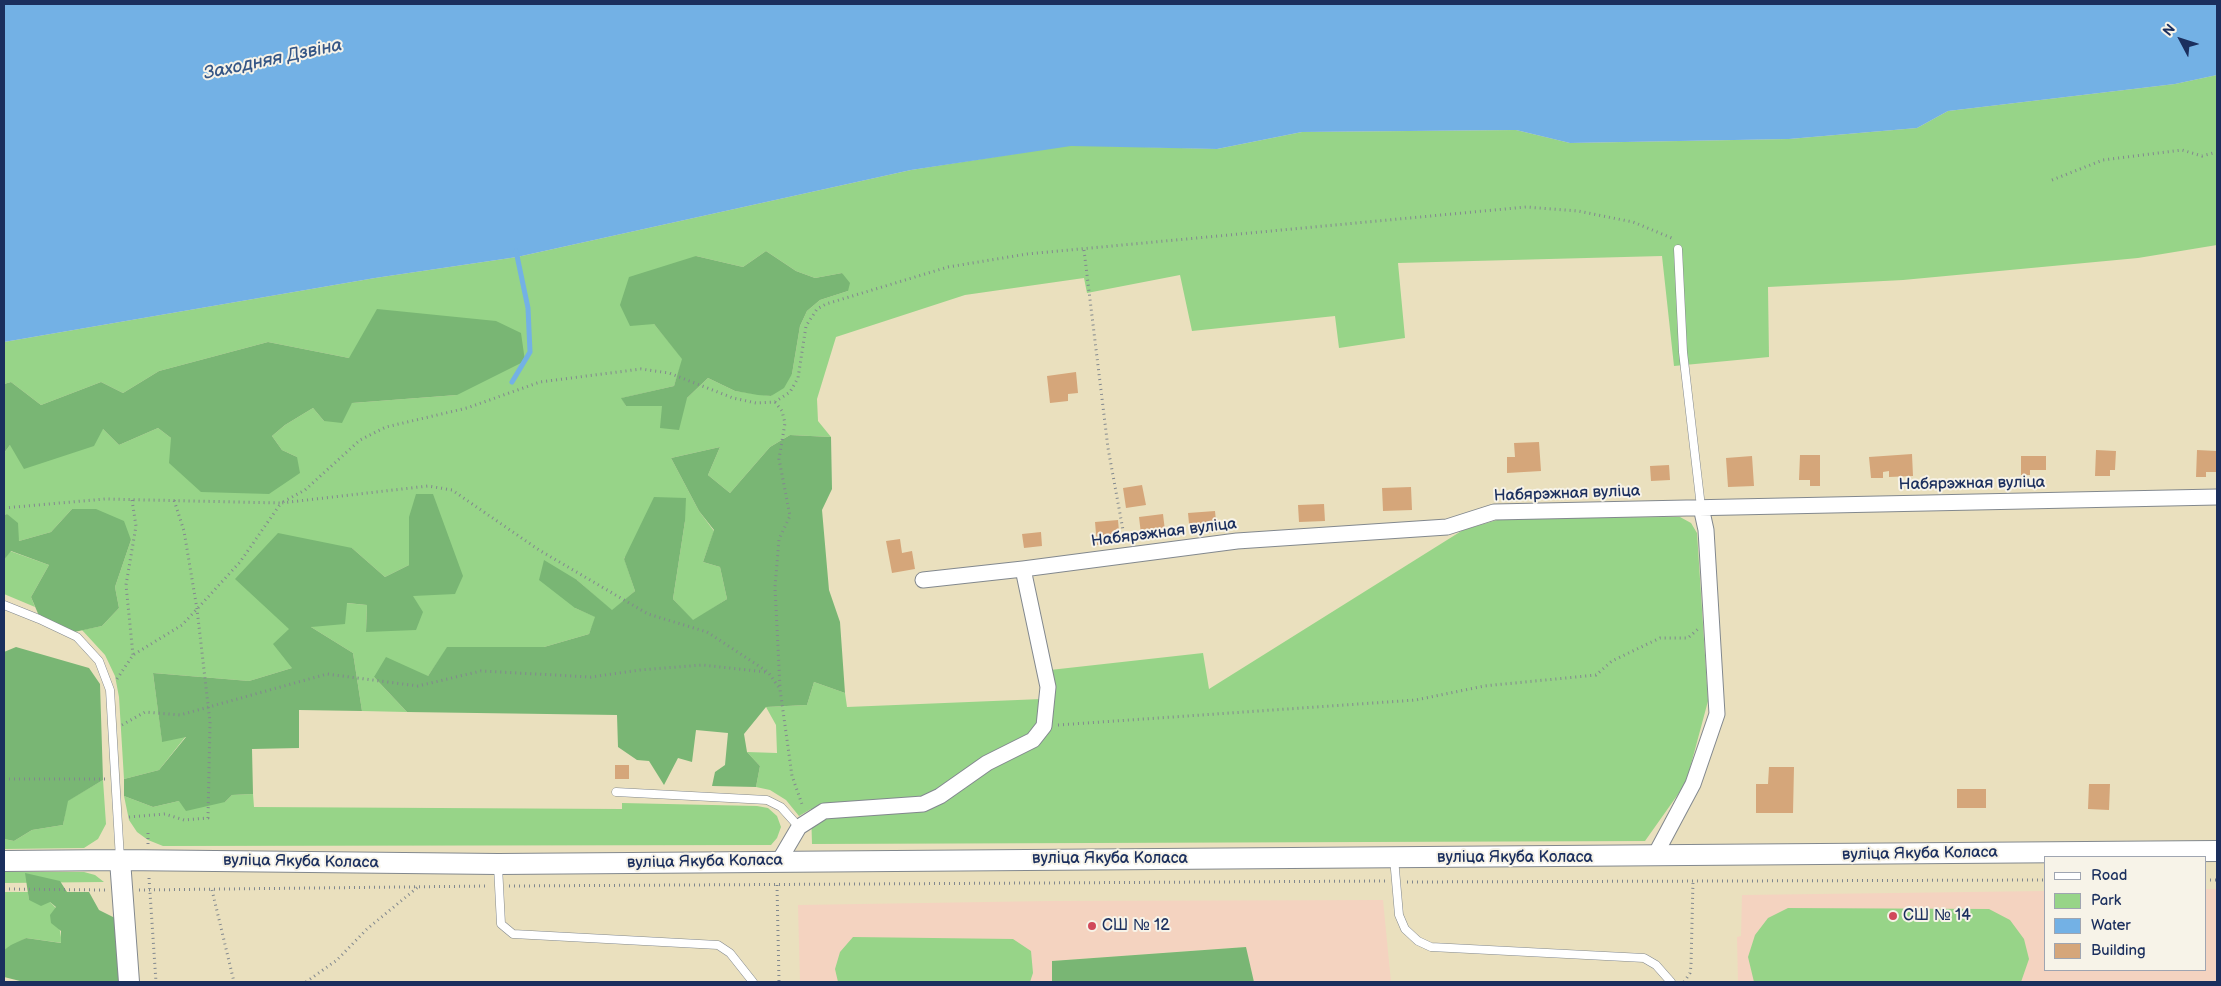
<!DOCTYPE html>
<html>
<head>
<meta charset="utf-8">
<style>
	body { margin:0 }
	#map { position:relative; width:2221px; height:986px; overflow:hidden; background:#eae0be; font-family:"Balsamiq Sans",sans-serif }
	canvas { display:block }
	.frame { position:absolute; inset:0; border:5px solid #1b2f5e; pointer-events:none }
	.legend { position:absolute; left:2044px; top:856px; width:162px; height:115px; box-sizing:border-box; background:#f7f3e8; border:1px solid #9fa5b1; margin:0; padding:6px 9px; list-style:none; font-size:15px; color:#1b2f5e }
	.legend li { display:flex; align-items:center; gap:10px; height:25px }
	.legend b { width:25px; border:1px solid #9fa5b1 }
	.north { position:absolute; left:2156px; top:15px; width:50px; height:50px; -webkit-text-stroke:4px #f7f3e8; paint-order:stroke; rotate:310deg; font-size:14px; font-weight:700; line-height:20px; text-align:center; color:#1b2f5e }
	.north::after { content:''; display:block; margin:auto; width:18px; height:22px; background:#1b2f5e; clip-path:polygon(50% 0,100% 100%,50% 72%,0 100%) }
</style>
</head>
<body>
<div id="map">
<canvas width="2221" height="986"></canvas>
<div class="frame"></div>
<ul class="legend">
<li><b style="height:6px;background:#fff"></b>Road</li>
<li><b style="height:14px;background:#97d488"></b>Park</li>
<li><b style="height:14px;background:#73b1e5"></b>Water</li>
<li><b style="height:14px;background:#d5a67a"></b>Building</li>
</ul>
<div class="north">N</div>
</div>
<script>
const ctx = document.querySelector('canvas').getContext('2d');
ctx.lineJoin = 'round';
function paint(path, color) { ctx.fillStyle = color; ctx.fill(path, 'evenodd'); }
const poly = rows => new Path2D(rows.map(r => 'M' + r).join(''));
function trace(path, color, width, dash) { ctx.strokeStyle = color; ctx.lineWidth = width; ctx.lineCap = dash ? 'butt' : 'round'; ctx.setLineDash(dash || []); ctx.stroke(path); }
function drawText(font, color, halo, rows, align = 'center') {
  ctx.font = font + ' "Balsamiq Sans",sans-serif'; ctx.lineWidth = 4; ctx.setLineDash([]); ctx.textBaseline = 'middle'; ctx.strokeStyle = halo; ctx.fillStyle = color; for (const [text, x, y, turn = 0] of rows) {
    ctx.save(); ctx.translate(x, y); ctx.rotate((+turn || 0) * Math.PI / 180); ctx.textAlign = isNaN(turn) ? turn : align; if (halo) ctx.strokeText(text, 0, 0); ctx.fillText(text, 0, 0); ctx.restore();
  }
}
paint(poly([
	[2205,889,2217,889,2217,982,1738,982,1737,937,1741,936,1742,895,2045,891,2045,970,2205,970],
	[1383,900,1391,982,1254,982,1245,947,1052,961,1052,982,800,982,798,905,1049,901]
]), '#f4d3c0');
paint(poly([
	[2217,75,2217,245,2138,258,1903,280,1768,287,1769,357,1674,366,1662,256,1398,263,1405,338,1339,348,1335,316,1192,331,1180,275,1087,293,1084,278,965,295,836,337,817,399,818,421,831,437,790,435,770,447,730,493,708,475,720,447,671,458,699,511,714,531,703,562,720,567,727,599,693,621,673,599,685,521,624,558,635,591,612,611,577,580,575,608,596,617,589,634,544,647,448,647,428,676,374,677,407,712,362,711,353,653,311,627,346,603,367,605,366,631,413,596,409,517,409,565,385,577,352,548,289,629,292,668,249,681,153,673,162,741,186,736,159,770,124,779,119,697,115,676,105,655,82,630,102,626,119,608,115,587,131,540,72,509,51,532,19,541,7,514,4,515,4,453,10,445,103,429,119,445,158,428,171,438,297,457,282,450,272,436,285,425,313,408,324,421,352,403,457,395,349,358,268,342,159,371,123,393,101,382,41,405,11,382,4,384,4,342,375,278,517,257,911,170,1071,145,1217,149,1302,132,1516,130,1570,143,1789,139,1917,128,1948,111,2175,84],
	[766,251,796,271,815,278,842,273,848,291,820,300,807,311,800,326,792,374,771,396,735,391,708,378,687,398,662,406,626,406,622,398,674,386,683,359,654,324,696,256,743,267],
	[1680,517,1691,523,1697,533,1708,701,1686,783,1645,841,812,844,811,809,799,816,786,800,770,790,756,787,760,766,747,752,777,753,776,725,766,707,807,705,814,682,845,693,847,707,1042,699,1041,671,1203,653,1209,689,1463,530,1504,518],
	[10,551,49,565,31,597,35,607,4,594,4,560],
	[103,780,106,824,98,839,84,848,4,849,4,839,14,841,32,830,63,825,67,801],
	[253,794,254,807,622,809,622,803,757,806,768,808,777,816,781,827,777,838,771,845,163,846,148,840,137,832,129,820,124,796,153,807,179,801,225,802,232,795],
	[4,872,84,872,95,875,104,882,4,883],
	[4,892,28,892,29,900,50,902,56,908,62,943,26,938,4,950],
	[1788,908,1989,909,2010,920,2024,939,2029,959,2021,982,1754,982,1748,957,1755,935,1768,918],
	[853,937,1013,939,1031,951,1033,973,1030,982,838,982,835,969,840,952]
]), '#97d488');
paint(poly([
	[766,251,796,271,815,278,842,273,850,283,848,291,820,300,807,311,800,326,792,374,784,388,771,396,758,395,735,391,708,378,687,398,679,430,660,428,662,406,626,406,621,398,674,386,682,359,654,324,630,326,620,305,629,277,696,256,743,267],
	[377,309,496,321,521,333,525,361,457,395,352,403,342,423,324,421,313,408,285,425,272,436,282,450,297,457,300,473,269,494,201,492,169,463,171,438,158,428,119,445,103,429,94,446,24,469,10,445,4,453,4,384,11,382,41,405,101,382,123,393,159,371,268,342,349,358],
	[790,435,831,437,832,489,822,510,829,590,840,622,845,693,814,682,807,705,766,707,744,734,747,752,760,766,756,787,712,786,715,772,725,765,728,733,696,730,692,762,678,758,664,785,649,761,637,760,618,747,617,715,407,712,374,677,386,657,428,676,447,647,544,647,589,634,595,617,575,608,539,580,544,560,577,580,612,610,635,591,624,559,654,497,686,498,685,521,673,599,693,620,727,599,720,567,703,562,714,530,699,511,671,458,720,447,708,475,730,493,770,447],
	[416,494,433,494,463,576,455,594,413,596,423,612,416,630,366,632,367,605,347,603,345,624,311,627,353,653,362,711,299,710,299,748,252,749,253,794,232,795,225,802,186,811,179,801,153,807,124,796,124,779,159,770,186,737,162,742,153,673,249,681,292,668,273,644,289,629,235,579,278,533,352,548,385,577,409,565,409,517],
	[72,509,96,509,124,521,131,540,115,587,119,608,102,626,65,634,42,623,31,597,49,565,11,551,4,560,4,515,7,514,18,523,19,541,51,532],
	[16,647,89,668,100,684,103,780,68,801,63,825,32,830,14,841,4,839,4,652],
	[25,873,60,881,67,892,89,892,99,910,115,918,120,982,24,982,4,977,4,950,11,945,26,938,61,943,61,931,51,923,50,915,56,907,50,902,41,906,29,900],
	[1246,947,1254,982,1052,982,1052,961]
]), '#79b674');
paint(poly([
	[4,4,2217,4,2217,75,2175,84,1948,111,1917,128,1789,139,1570,143,1516,130,1302,132,1217,149,1071,146,911,170,517,257,375,278,4,342]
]), '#73b1e5');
trace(poly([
	[512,382,530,352,528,308,516,251]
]), '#73b1e5', 5);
paint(poly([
	[1076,372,1078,393,1068,394,1068,401,1050,403,1047,376],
	[1539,442,1541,471,1507,473,1507,457,1515,457,1514,443],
	[2096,450,2116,451,2115,470,2110,470,2110,476,2095,476],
	[2197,450,2217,451,2217,472,2206,472,2206,477,2196,477],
	[1912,454,1913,476,1889,477,1889,471,1883,472,1883,478,1871,478,1869,457],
	[1800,455,1820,455,1820,486,1810,486,1810,480,1799,480],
	[1752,456,1754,486,1728,487,1726,458],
	[2021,456,2046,456,2046,470,2030,470,2030,475,2021,475],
	[1669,465,1670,480,1651,481,1650,466],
	[1142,485,1146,505,1126,508,1123,488],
	[1411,487,1412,510,1383,511,1382,488],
	[1324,504,1325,521,1299,522,1298,505],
	[1215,511,1217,532,1190,534,1188,513],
	[1163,514,1165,531,1141,534,1139,517],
	[1118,520,1120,543,1097,545,1095,522],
	[1041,532,1042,546,1024,548,1022,534],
	[900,539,902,553,912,551,915,569,892,573,886,541],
	[615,765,629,765,629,779,615,779],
	[1769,767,1794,767,1793,813,1756,813,1756,784,1768,784],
	[2089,784,2110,784,2109,810,2088,809],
	[1957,789,1986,789,1986,808,1957,808]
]), '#d5a67a');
const service = poly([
	[1678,249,1683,352,1701,507],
	[4,605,39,619,77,637,99,661,110,690,120,859],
	[616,792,767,800,781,807,799,827],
	[1394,858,1399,915,1405,929,1418,941,1431,947,1644,958,1656,965,1671,982],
	[498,866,501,924,513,934,718,945,730,953,753,982]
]);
const minor = poly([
	[923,580,1023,569,1237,541,1447,527,1494,512,2217,497],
	[1654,857,1693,784,1717,714,1706,530,1701,507],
	[779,861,799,827,824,811,923,804,940,796,987,763,1033,740,1044,726,1048,687,1023,569]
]);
const tertiary = poly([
	[120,860,129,982],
	[4,861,120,860,498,864,2217,851]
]);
trace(service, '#82888e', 9);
trace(minor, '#82888e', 17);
trace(tertiary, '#82888e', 22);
trace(poly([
	[2052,180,2103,160,2182,150,2202,156,2217,152],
	[1084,250,1108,448,1125,541],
	[775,402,782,411,785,423,779,459,790,516,779,539,775,587,780,688],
	[132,500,136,526,126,585,133,655],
	[4,508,105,499,281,503,305,490,360,440,386,427,467,408,540,382,641,369,669,373,733,398,756,403,775,402,790,392,798,378,806,326,817,309,826,304,948,267,1027,254,1526,207,1578,211,1633,222,1674,239],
	[117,679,133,655,182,625,197,609,240,562,281,503,428,486,452,490,539,550,648,614,707,632,768,672,780,689,792,776,803,807],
	[122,725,145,712,180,715,327,674,418,686,481,671,591,677,640,670,702,665,766,672],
	[1058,725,1416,700,1484,686,1596,675,1612,661,1660,638,1688,638,1698,629],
	[4,779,106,779],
	[129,817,165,814,184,820,208,818,210,722,197,609,184,531,174,500],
	[148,833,148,844],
	[149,878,156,982],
	[2205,880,2217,880],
	[1407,882,2045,880],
	[777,885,779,982],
	[509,886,1386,881],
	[4,889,106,890],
	[139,890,488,886],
	[212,890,234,982],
	[306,982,337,960,367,929,418,887],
	[1684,982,1690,973,1691,966,1693,880]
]), '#82888e', 3, [1, 4]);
trace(service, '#fff', 8);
trace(minor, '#fff', 15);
trace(tertiary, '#fff', 20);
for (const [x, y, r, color] of [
	[1893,916,5,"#d1495b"],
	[1092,926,5,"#d1495b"]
]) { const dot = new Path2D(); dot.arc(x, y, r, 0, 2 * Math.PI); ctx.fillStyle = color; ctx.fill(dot); trace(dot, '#f7f3e8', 2); }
drawText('16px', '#1b2f5e', '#f7f3e8', [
	["Набярэжная вуліца",1972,484,-1],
	["Набярэжная вуліца",1567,494,-2],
	["Набярэжная вуліца",1164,533,-7],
	["вуліца Якуба Коласа",1920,854,-1],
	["вуліца Якуба Коласа",1515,858],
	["вуліца Якуба Коласа",1110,859],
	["вуліца Якуба Коласа",301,862,1],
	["вуліца Якуба Коласа",705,862,-1]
]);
drawText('16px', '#1b2f5e', '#f7f3e8', [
	["СШ № 14",1903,916],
	["СШ № 12",1102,926]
], 'left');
drawText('italic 18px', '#355686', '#f7f3e8', [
	["Заходняя Дзвіна",273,60,-12]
]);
</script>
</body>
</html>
